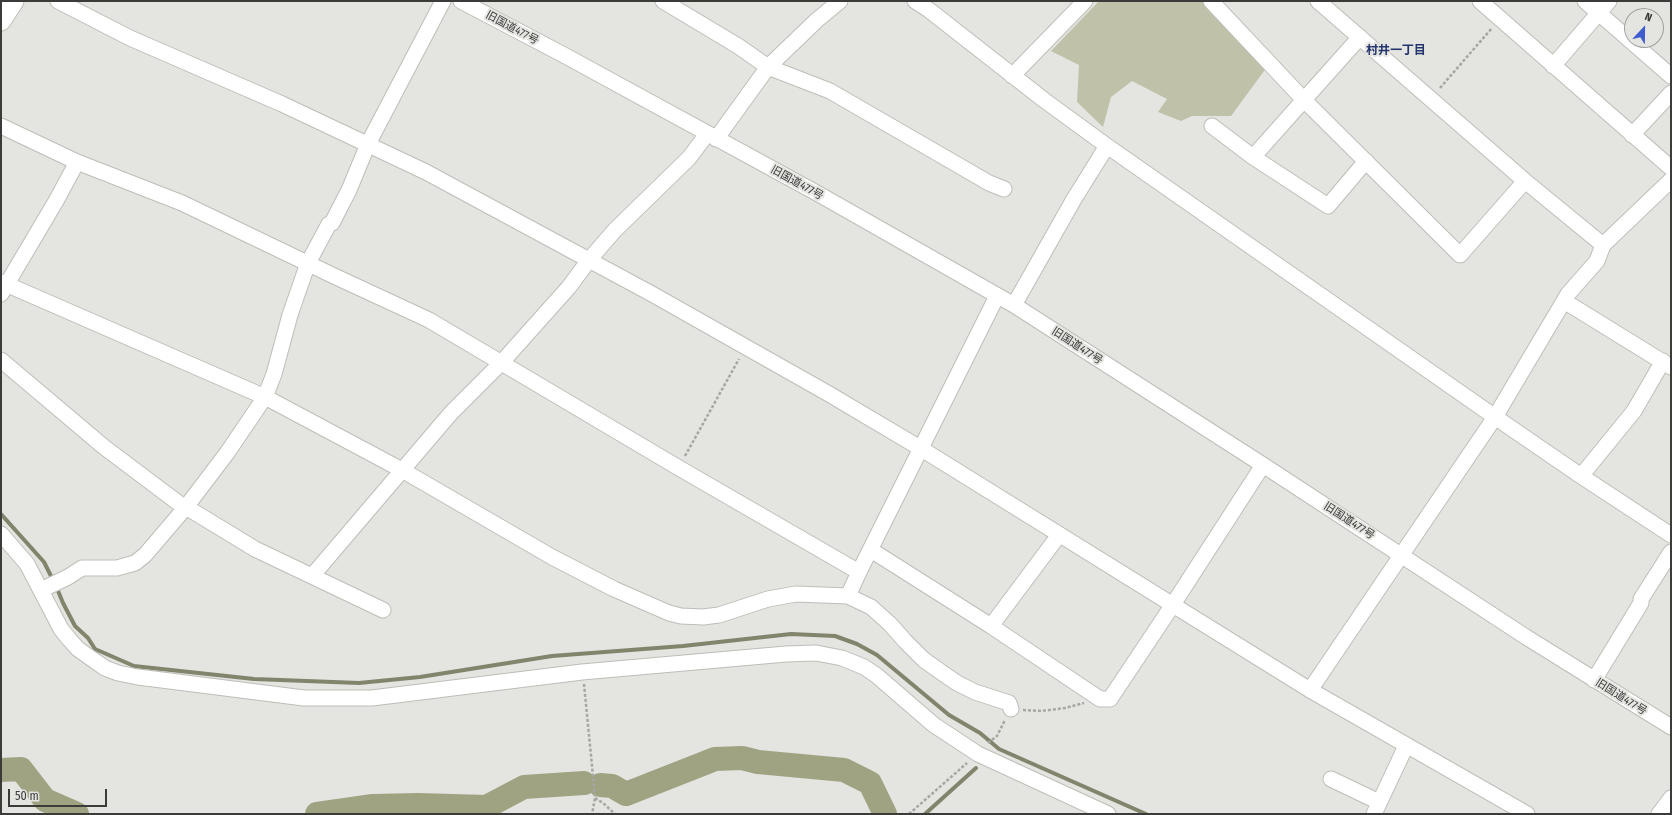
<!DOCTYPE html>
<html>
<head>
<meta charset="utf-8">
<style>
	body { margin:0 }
	#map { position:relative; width:1672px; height:815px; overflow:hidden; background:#e4e4e0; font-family:"Fira Sans Condensed",sans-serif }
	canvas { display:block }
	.frame { position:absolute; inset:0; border:2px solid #3b3c3a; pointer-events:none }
	.north { position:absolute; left:1624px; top:8px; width:40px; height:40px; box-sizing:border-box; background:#e4e4e0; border:1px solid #a0a19e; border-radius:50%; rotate:22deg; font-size:11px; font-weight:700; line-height:16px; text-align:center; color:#3b3c3a }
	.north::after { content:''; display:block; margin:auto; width:14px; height:18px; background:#3f5ccf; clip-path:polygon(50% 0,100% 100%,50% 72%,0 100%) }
	.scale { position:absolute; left:8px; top:789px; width:99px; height:18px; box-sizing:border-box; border:2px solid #3b3c3a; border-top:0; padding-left:5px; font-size:12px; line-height:14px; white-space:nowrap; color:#3b3c3a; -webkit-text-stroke:3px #e4e4e0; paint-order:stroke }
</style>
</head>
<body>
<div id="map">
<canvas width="1672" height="815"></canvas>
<div class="frame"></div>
<div class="north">N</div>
<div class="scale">50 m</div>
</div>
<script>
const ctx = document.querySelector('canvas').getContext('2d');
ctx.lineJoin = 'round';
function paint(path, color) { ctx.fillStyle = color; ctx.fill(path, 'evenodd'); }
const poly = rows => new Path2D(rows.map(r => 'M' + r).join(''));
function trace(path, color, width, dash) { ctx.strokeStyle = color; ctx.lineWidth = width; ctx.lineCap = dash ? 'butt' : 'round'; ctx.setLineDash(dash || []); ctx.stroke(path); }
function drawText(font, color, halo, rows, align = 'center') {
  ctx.font = font + ' "Fira Sans Condensed","Noto Sans JP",sans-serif'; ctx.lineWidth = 4; ctx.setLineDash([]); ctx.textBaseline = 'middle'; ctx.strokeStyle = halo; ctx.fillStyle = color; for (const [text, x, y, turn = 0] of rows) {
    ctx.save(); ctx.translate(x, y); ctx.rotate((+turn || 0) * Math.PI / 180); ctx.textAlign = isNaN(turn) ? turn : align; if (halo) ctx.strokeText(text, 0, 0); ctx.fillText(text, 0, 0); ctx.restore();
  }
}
paint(poly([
	[1099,1,1204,1,1267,67,1231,116,1192,116,1181,121,1158,112,1167,99,1132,81,1111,97,1103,127,1077,102,1079,65,1051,51]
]), '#bfc1a9');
trace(poly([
	[1,514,44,562,53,580],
	[56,586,63,603,75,626,88,638,95,649,134,666,254,679,359,683,420,677,552,656,683,646,791,634,835,636,857,644,877,655,949,715,980,733,999,749,1146,814],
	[925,814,976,768]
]), '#82846c', 4);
trace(poly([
	[1,770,21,769,45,800,77,814],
	[600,785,612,786,626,794,715,759,742,758,758,762,844,770,870,783,885,814],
	[317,814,373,806,418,805,486,807,524,787,584,783]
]), '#a0a382', 24);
const minor = poly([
	[58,1,130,38,282,104,426,172,652,294,829,394,920,448,1310,690,1527,814],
	[461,1,562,54,815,192,1014,305,1263,465,1526,637,1671,727],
	[663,1,738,46,768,67,830,91,989,183,1004,189],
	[915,1,929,10,1044,100,1107,146,1495,417,1581,476,1671,535],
	[1211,1,1304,100,1460,255,1525,181],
	[1318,1,1525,181,1603,245],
	[1480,1,1671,168],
	[1585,1,1671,76],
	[1553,66,1609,1],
	[1012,76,1085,1],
	[1,126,77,162,182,203,334,276,429,320,679,468,859,572,997,296],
	[1212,126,1253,157,1328,206,1366,161],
	[1632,135,1671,93],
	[716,139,768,67,817,20,840,1],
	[1253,157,1360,37],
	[1,282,265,397,402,470,552,557,614,589,669,613,681,616,703,617,719,615,768,599,796,594,848,596,859,572],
	[1,294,56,201,77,162],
	[1564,301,1671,367],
	[1014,305,1074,199,1107,146],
	[1,360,104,447,185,508],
	[1581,476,1634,411,1663,361],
	[186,507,255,549,383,610],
	[1,534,27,564,61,629,69,639,78,649,92,659,105,668,118,673,138,677,304,698,372,698,582,672,786,654,816,653,842,658,864,667,876,675,934,725,978,754,1108,814],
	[871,550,991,626,1100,699,1110,699,1172,606,1263,465],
	[312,576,451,413,502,362,569,287,589,260,615,230,689,158,707,134],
	[41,590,68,577,82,568,117,568,135,563,145,555,186,507,227,453,265,397,274,374,290,315,308,263,329,224,332,223,349,190,368,144,443,1],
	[848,596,871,607,890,624,905,641,924,660,941,672,957,683,975,692,1009,703,1011,709],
	[991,626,1059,535],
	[1594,680,1641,603,1641,599,1671,552],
	[1310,690,1495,417,1568,294,1597,261,1603,245,1671,180],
	[1331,779,1379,802],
	[1374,814,1406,746],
	[1659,814,1671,798]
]);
const major = poly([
	[1,21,14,1]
]);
trace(minor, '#bdbdb9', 17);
trace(major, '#bdbdb9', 21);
trace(poly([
	[1440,88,1492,28],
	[685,456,739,359],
	[584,684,593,776,595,798,592,814],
	[1023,710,1041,711,1065,708,1084,703],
	[988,743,997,736,1005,720],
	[595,798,603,803,615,814],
	[909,814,967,763]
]), '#a6a7a3', 2.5, [3, 2]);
trace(minor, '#fff', 15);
trace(major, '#fff', 19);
drawText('11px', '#3b3c3a', '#e4e4e0', [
	["旧国道477号",512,28,28],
	["旧国道477号",797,183,29],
	["旧国道477号",1077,346,33],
	["旧国道477号",1349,521,33],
	["旧国道477号",1621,697,32]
]);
drawText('bold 12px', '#24356e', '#e4e4e0', [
	["村井一丁目",1396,51]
]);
</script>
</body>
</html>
